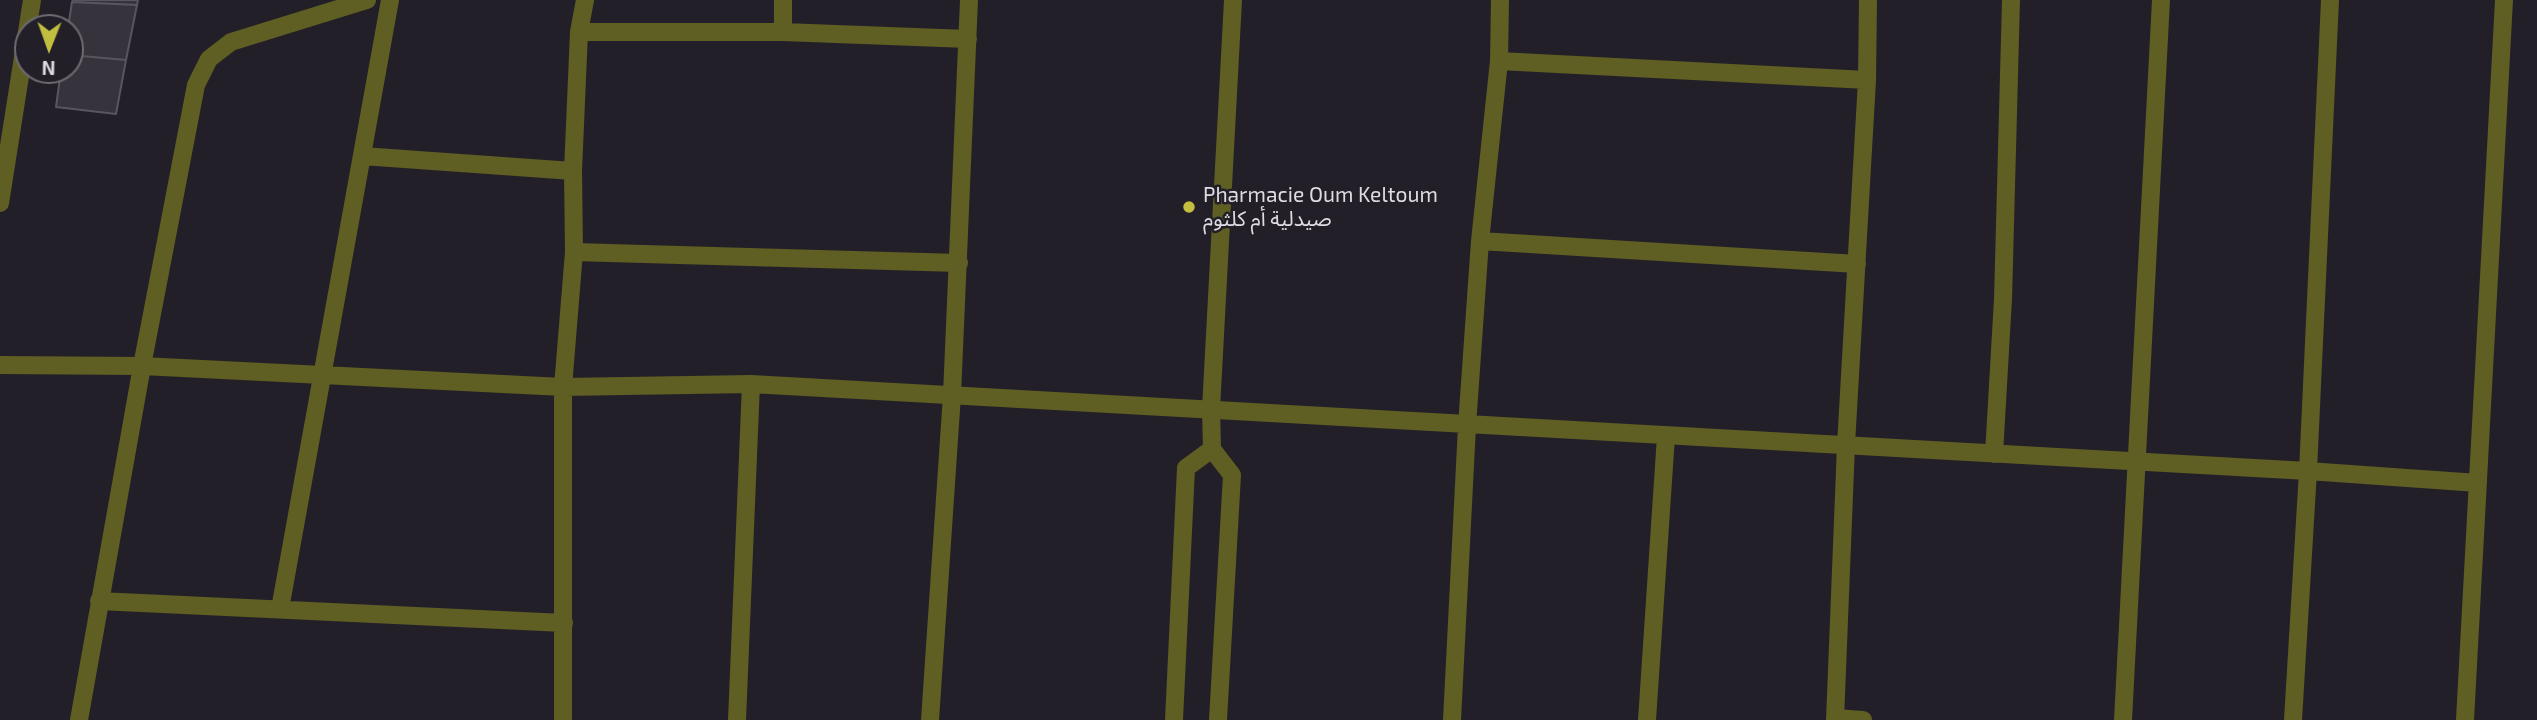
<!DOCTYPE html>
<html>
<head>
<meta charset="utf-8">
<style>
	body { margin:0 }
	#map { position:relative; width:2537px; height:720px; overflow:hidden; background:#231f28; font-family:"Exo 2",sans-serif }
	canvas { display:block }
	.north { position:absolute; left:14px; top:14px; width:70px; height:70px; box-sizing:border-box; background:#231f28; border:2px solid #6e6b72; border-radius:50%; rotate:181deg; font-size:19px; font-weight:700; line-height:28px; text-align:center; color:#dedce2 }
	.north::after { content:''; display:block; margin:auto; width:24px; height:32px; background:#c1be40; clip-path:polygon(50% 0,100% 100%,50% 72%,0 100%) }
</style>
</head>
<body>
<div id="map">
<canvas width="2537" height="720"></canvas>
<div class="north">N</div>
</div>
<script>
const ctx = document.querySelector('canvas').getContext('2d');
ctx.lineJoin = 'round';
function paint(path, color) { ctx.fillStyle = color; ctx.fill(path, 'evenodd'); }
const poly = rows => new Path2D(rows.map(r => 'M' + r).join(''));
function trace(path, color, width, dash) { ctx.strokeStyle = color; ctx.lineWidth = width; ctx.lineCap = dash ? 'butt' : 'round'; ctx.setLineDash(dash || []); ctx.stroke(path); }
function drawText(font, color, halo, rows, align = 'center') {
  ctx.font = font + ' "Exo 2","Noto Sans Arabic",sans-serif'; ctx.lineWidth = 5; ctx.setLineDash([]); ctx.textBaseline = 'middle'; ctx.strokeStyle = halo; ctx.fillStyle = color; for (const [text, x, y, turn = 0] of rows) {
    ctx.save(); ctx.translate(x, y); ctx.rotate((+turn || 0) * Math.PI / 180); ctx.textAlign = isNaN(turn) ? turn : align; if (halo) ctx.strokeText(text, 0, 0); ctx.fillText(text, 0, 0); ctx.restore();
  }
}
const building = poly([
	[73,0,138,0,137,5,72,2,73,0],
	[72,2,137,5,126,60,70,55,70,28,68,28,72,2],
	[70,55,126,60,116,114,56,107,61,70,70,70,70,55]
]);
paint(building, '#36333c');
trace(building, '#59555f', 2);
trace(poly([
	[783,0,783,32],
	[579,32,783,32,968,39],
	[1499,61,1867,80],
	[362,156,573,171],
	[0,203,32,0],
	[1480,241,1857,264],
	[574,252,959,263],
	[0,365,142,366,563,387,751,384,2308,471,2478,483],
	[1994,454,2003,299,2011,0],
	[99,601,564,623],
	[280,609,390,0],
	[1835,718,1863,720],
	[79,720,142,366,196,85,209,59,231,42,367,0],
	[563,720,563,387,574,252,573,171,579,32,585,0],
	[737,720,751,384],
	[930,720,952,395,969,0],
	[1174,720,1186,468,1212,449],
	[1218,720,1232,475,1212,449,1211,409,1233,0],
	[1452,720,1467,426,1480,241,1499,61,1500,0],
	[1647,720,1666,436],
	[1835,720,1846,445,1867,80,1868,0],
	[2123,720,2161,0],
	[2293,720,2308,471,2330,0],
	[2465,720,2504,0]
]), '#5f5e23', 18);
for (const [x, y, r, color] of [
	[1189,207,7,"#c1be40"]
]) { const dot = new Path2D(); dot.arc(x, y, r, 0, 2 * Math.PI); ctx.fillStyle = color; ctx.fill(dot); trace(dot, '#231f28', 2.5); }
drawText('21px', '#dedce2', '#231f28', [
	["Pharmacie Oum Keltoum",1203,195],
	["صيدلية أم كلثوم",1203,219]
], 'left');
</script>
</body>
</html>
